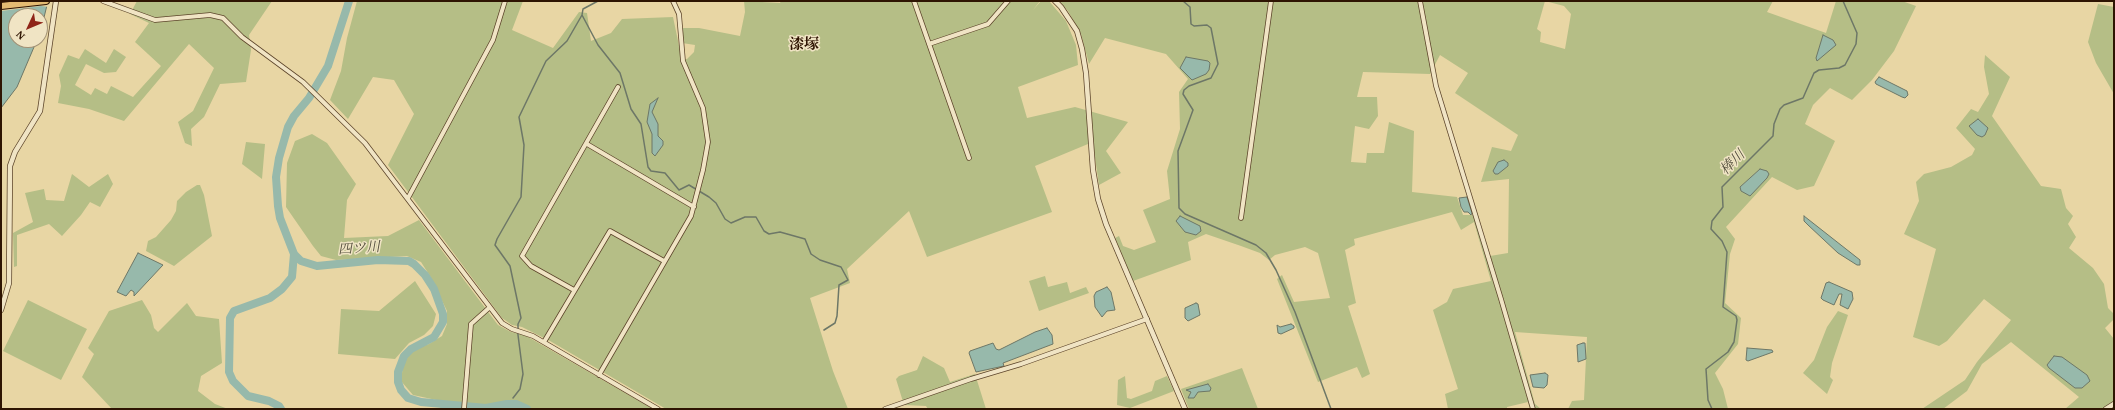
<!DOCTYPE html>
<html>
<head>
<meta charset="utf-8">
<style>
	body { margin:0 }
	#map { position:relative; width:2115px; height:410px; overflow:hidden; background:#e8d6a4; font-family:"Gentium Book Plus",serif }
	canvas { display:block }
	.frame { position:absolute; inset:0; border:2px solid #2e1402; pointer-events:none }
	.north { position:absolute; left:8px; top:8px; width:40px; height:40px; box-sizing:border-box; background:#f0e4c4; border:1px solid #a29176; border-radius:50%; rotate:226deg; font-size:11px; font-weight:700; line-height:16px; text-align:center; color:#2e1402 }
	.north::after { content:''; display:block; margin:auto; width:14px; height:18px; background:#8f2418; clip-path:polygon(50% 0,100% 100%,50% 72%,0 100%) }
</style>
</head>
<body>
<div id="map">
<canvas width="2115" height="410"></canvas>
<div class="frame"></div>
<div class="north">N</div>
</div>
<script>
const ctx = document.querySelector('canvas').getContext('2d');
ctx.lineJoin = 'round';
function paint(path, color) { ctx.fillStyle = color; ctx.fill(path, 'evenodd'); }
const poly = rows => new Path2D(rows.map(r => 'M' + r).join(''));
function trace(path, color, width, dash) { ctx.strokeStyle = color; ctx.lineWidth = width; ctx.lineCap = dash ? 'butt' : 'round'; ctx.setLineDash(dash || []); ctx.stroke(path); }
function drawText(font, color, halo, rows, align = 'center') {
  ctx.font = font + ' "Gentium Book Plus","Noto Serif JP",serif'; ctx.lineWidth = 3; ctx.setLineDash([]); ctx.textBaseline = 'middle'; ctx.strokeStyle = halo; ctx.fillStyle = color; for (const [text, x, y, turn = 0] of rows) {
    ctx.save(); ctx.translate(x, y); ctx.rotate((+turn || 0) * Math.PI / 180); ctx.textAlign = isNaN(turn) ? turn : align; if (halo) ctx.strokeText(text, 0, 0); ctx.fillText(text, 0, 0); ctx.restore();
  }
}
paint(poly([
	[137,1,272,1,249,35,251,50,246,82,220,84,204,117,191,129,192,146,185,143,178,122,193,111,214,68,189,44,124,121,89,109,58,103,61,86,59,75,68,55,79,59,85,49,106,63,114,49,126,57,116,72,104,73,86,64,75,85,91,95,95,88,107,94,111,86,133,97,161,66,135,42,149,23,130,14],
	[357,1,523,1,512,30,553,48,579,12,587,13,591,41,611,33,622,19,673,17,682,60,687,59,694,52,695,45,682,43,681,28,699,28,740,36,745,12,744,1,780,3,781,1,1040,1,1033,10,1041,1,1049,1,1066,21,1076,45,1078,65,1018,87,1027,118,1075,107,1128,122,1106,151,1121,173,1099,185,1093,144,1088,144,1035,166,1052,212,927,257,909,211,847,269,850,283,810,298,833,371,848,409,666,409,550,341,522,327,512,325,502,318,388,165,414,114,394,80,373,77,348,119,330,100,341,71,347,38],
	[1059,1,1773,1,1767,12,1826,33,1836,1,1902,1,1916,6,1894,51,1872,80,1852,100,1830,88,1813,105,1805,124,1835,141,1814,186,1797,190,1772,177,1726,227,1735,239,1730,254,1725,303,1741,318,1738,344,1715,373,1723,389,1728,409,1568,409,1572,401,1584,400,1587,337,1515,332,1535,404,1541,409,1530,409,1528,402,1507,407,1507,409,1448,409,1445,394,1458,389,1433,310,1447,302,1453,289,1491,281,1474,222,1461,230,1452,212,1354,239,1355,245,1345,250,1356,303,1348,306,1370,374,1362,378,1357,367,1318,382,1277,279,1282,275,1294,302,1330,298,1318,253,1305,247,1275,255,1269,260,1260,253,1241,246,1206,234,1188,242,1191,260,1133,281,1115,238,1119,236,1123,246,1134,250,1156,242,1143,210,1170,199,1167,171,1180,129,1179,92,1188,79,1166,54,1105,38,1089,64,1081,34,1068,11],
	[1545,1,1564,6,1571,14,1565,49,1540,42,1541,32,1537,29],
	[1440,55,1468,73,1455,93,1518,135,1511,151,1492,147,1481,182,1509,179,1508,253,1490,256,1477,215,1463,215,1457,197,1412,192,1414,131,1389,122,1384,153,1367,153,1366,163,1351,162,1355,126,1369,129,1378,116,1377,97,1357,97,1363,72,1430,74],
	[1760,169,1767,178,1758,186,1740,187],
	[2098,4,2114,7,2114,94,2096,63,2088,42],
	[1985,55,2010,77,1992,116,2041,186,2061,189,2066,208,2073,216,2068,224,2076,237,2069,248,2093,268,2104,284,2108,308,2114,314,2114,319,2105,328,2114,339,2114,409,2065,409,2079,397,2011,342,1982,364,1967,391,1943,409,1922,409,1965,380,1977,362,2011,320,1984,299,1947,341,1939,346,1913,337,1936,249,1904,234,1919,201,1916,182,1924,174,1951,167,1972,155,1975,149,1956,128,1971,109,1978,112,1989,94,1984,67],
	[312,134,327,143,356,184,347,200,344,238,388,236,419,220,498,325,511,332,523,334,653,409,440,409,441,401,413,395,401,381,403,365,405,359,415,349,429,344,442,336,447,324,447,311,430,276,421,262,407,256,336,260,321,256,313,246,286,207,287,163,295,141],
	[246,142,265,144,262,179,242,164],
	[72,174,89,187,108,174,113,184,100,207,90,202,81,215,62,236,49,224,17,235,17,266,14,267,13,233,33,222,25,193,44,189,46,200,64,201],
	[197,185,200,185,204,195,212,236,174,266,146,251,148,241,156,237,171,220,176,211,177,201,186,192],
	[1045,276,1048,287,1067,282,1070,293,1086,287,1089,293,1039,311,1029,281],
	[415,281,436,314,433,326,424,335,409,343,395,359,338,354,341,309,379,311],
	[28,300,87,329,61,380,3,351],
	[142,300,151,315,154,328,158,332,187,303,196,316,219,319,222,363,201,376,198,391,215,404,228,409,112,409,82,377,94,354,88,348,109,311],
	[1838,311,1848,315,1832,363,1830,377,1833,380,1827,394,1803,373,1814,360,1827,327],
	[923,356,944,368,950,382,975,374,986,409,928,409,926,406,904,405,896,379,899,376,917,370],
	[1242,368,1258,409,1189,409,1181,389],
	[1125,376,1127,398,1131,399,1152,391,1155,381,1167,376,1174,391,1130,408,1117,405,1118,380]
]), '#b5be86');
const water = poly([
	[48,1,40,34,40,16,16,16,16,40,37,40,17,87,1,108,1,4,48,1],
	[1823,35,1833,40,1836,45,1817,61,1816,58,1823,35],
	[1186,57,1208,61,1210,63,1209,70,1206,74,1192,80,1180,68,1186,57],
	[1879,77,1907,91,1908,95,1905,98,1902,97,1876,84,1875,82,1879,77],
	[658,98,652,112,658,124,658,136,663,141,663,145,655,156,652,153,652,134,647,122,650,104,658,98],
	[1978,119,1988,128,1985,135,1982,137,1977,135,1969,126,1978,119],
	[1504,160,1508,163,1508,166,1498,174,1495,174,1493,171,1498,162,1504,160],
	[1760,169,1767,171,1769,174,1767,178,1750,196,1741,191,1740,187,1760,169],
	[1467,197,1472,213,1471,215,1468,212,1464,212,1461,207,1459,198,1467,197],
	[1180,216,1200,226,1201,231,1196,235,1185,232,1176,221,1180,216],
	[1804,216,1860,260,1860,265,1857,265,1838,253,1808,225,1804,221,1804,216],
	[138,253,163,265,134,296,134,292,131,290,126,296,117,292,138,253],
	[1829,282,1852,292,1853,299,1848,309,1840,305,1842,294,1839,294,1834,305,1823,300,1821,298,1826,283,1829,282],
	[1107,287,1111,292,1115,310,1107,311,1102,317,1095,307,1094,296,1096,292,1107,287],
	[1196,303,1198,304,1200,315,1188,321,1185,318,1185,308,1196,303],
	[1291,324,1294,326,1294,328,1281,334,1278,333,1277,325,1280,327,1291,324],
	[1047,328,1052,335,1053,344,1003,363,1004,366,976,372,969,353,970,351,993,343,996,349,999,350,1035,332,1047,328],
	[1583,343,1585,343,1586,359,1578,362,1577,345,1583,343],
	[1747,348,1772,350,1773,352,1748,361,1746,360,1747,348],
	[2054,356,2062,357,2087,375,2090,381,2082,388,2075,388,2049,368,2047,365,2054,356],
	[1545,373,1548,375,1547,385,1544,388,1533,387,1530,375,1545,373],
	[1208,384,1211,388,1210,391,1198,392,1194,398,1188,398,1191,392,1186,390,1208,384]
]);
paint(water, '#97b9ab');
trace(water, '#6d7767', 1);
paint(poly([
	[1,1,50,1,49,7,41,6,1,11]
]), '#e8d6a4');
trace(poly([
	[598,1,583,9,582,15,598,45,620,73,631,109,641,124,648,167,651,171,665,173,679,190,689,185,709,197,716,203,725,219,731,223,745,217,756,217,764,231,769,234,780,232,805,239,811,254,820,260,841,267,848,280,839,285,837,316,835,323,824,330],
	[1183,1,1190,7,1191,24,1194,26,1207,25,1211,28,1218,64,1211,78,1189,86,1184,90,1183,94,1193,110,1178,151,1179,208,1185,214,1256,245,1266,253,1276,270,1295,312,1331,409],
	[513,398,520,389,523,374,518,335,518,324,521,318,510,266,495,245,497,239,521,197,524,145,519,117,546,61,567,41,582,15],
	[1712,409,1708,400,1706,369,1728,352,1734,342,1737,320,1736,316,1723,307,1727,252,1722,241,1711,229,1712,221,1723,207,1722,187,1773,136,1774,124,1780,109,1784,105,1803,98,1814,73,1819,70,1839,68,1845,65,1856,44,1857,33,1843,1]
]), '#6d7767', 1.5);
trace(poly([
	[349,1,328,66,309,98,294,116,288,127,279,158,276,177,278,206,280,218,294,254,301,261,317,266,378,260,409,261,414,264,425,275,434,289,443,314,443,322,434,337,411,349,404,356,398,372,398,382,401,390,408,398,421,402,486,408,507,404,516,404,527,409],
	[281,409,279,406,269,401,248,396,233,381,229,372,230,318,234,311,270,298,282,289,292,277,294,254]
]), '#97b9ab', 8);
const minor = poly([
	[103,1,155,20,210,15,223,18,242,37,303,82,365,143,502,323,512,329,533,336,658,409],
	[914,1,969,158],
	[1420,1,1436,86,1501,299,1533,409],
	[929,44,988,24,1008,1],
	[587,144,694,207],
	[408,198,493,40,505,1],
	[1241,218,1271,1],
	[574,290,531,266,522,256,618,87],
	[544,342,610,231,664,261],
	[599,375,691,216,703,170,708,142,703,108,683,61,679,14,673,1],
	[464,409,471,324,490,307],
	[885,409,971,379,1021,364,1147,319]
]);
const tertiary = poly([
	[1055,1,1061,7,1077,31,1082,49,1086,73,1093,170,1098,199,1106,224,1185,409],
	[1,310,9,283,10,166,15,152,40,111,56,1],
	[2106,409,2114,404]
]);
const trunk = poly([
	[1,6,46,1]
]);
trace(minor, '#5c442a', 5.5);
trace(tertiary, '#5c442a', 6);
trace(trunk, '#2e1402', 8);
trace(minor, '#f0e4c4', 4);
trace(tertiary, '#f0e4c4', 4.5);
trace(trunk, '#e4bb72', 6);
drawText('italic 14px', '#534e3d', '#f0e4c4', [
	["棒川",1733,163,-45],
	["四ツ川",359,249,-4]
]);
drawText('bold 15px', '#2e1402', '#f0e4c4', [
	["漆塚",804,45]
]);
</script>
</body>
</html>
